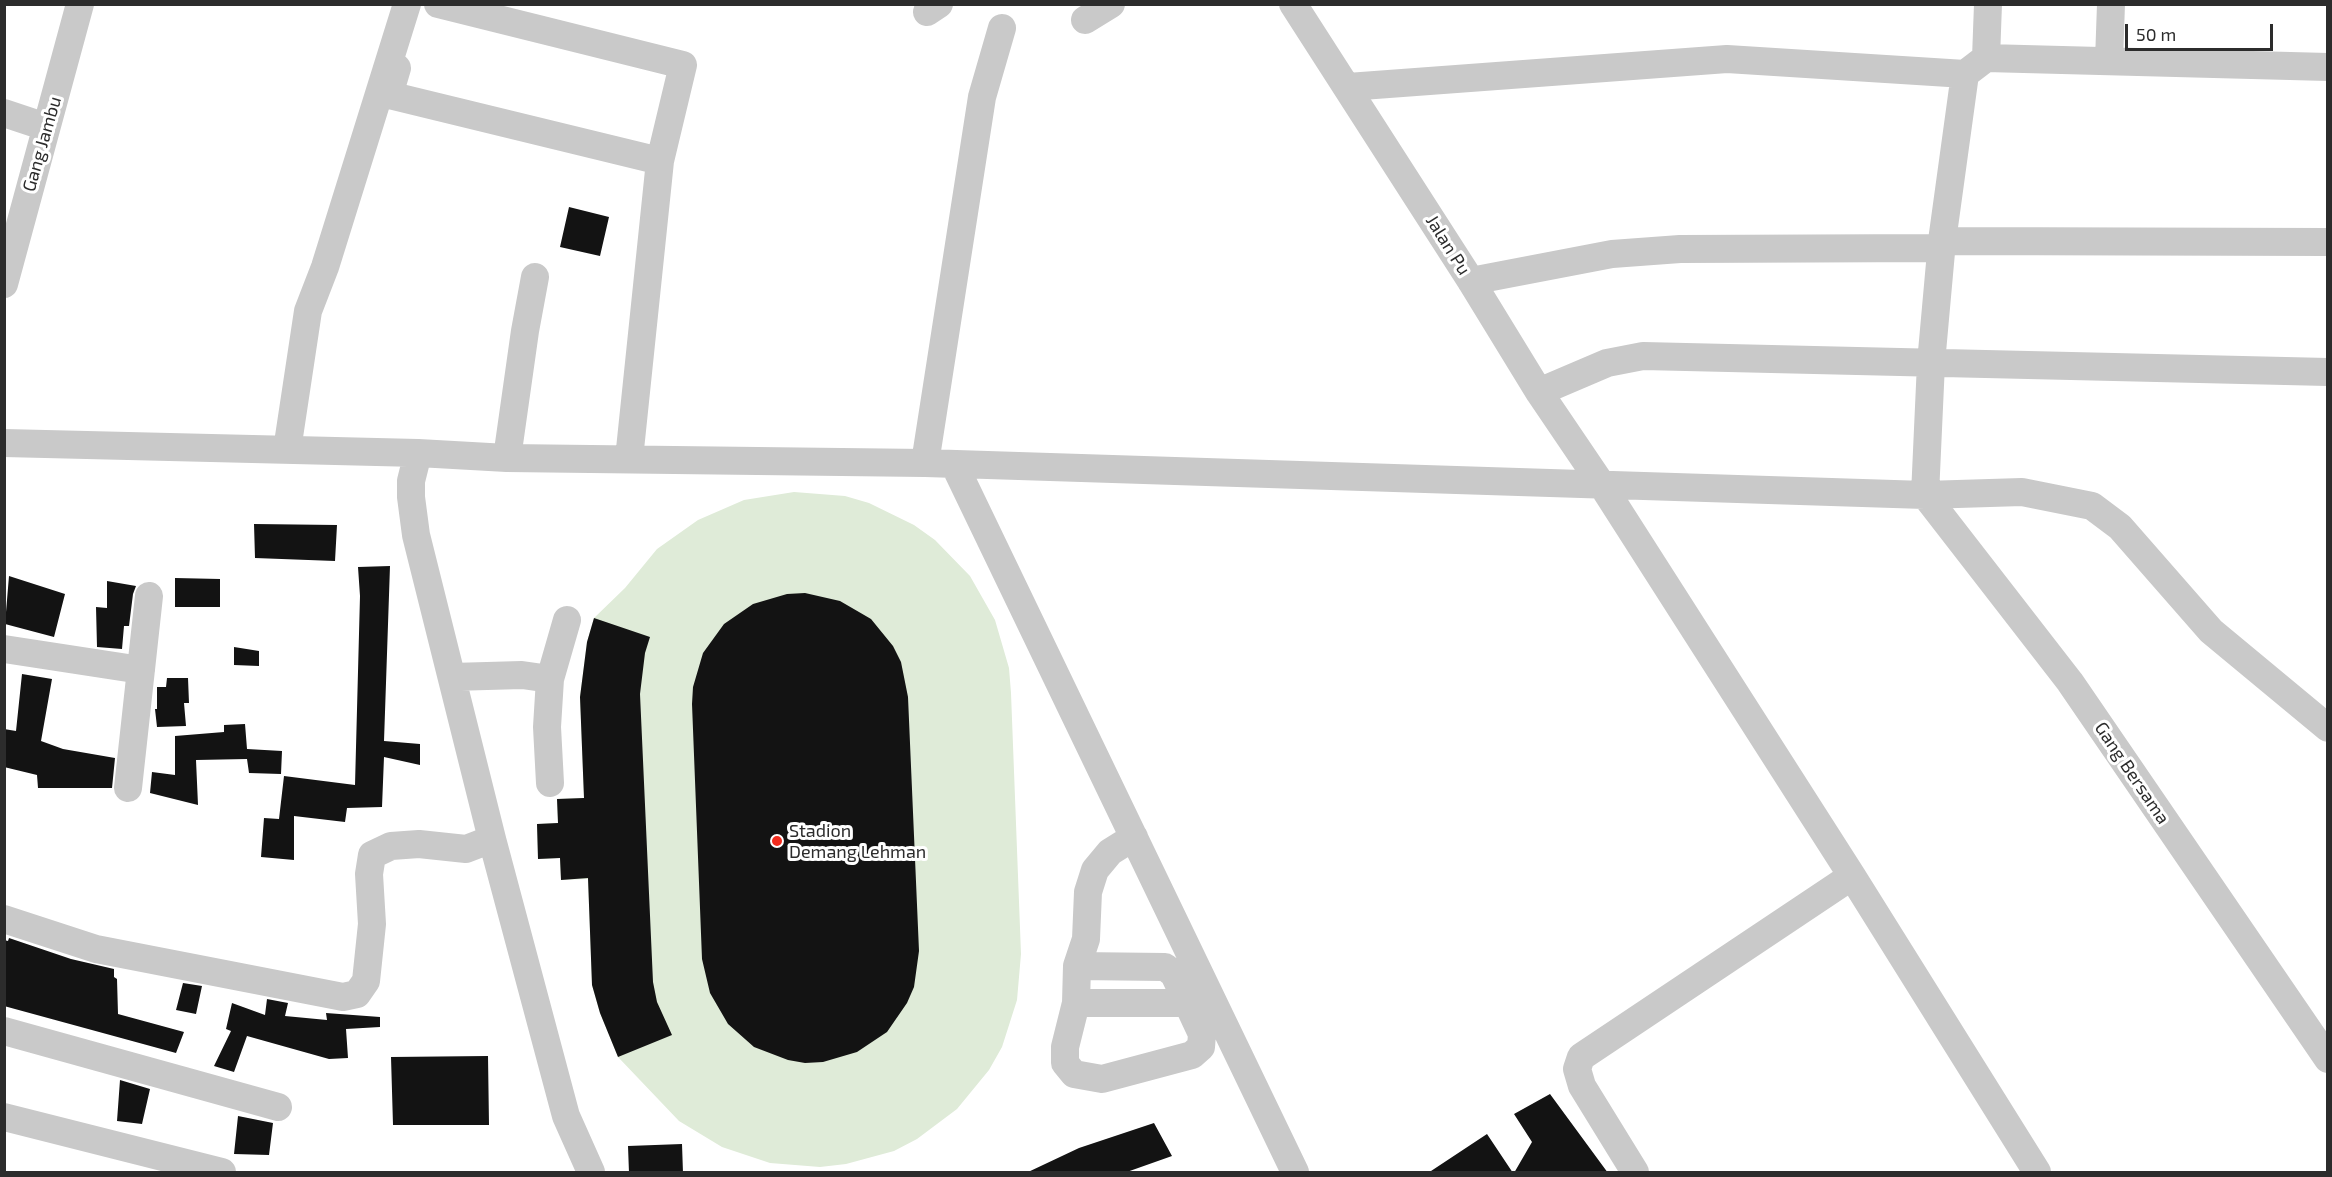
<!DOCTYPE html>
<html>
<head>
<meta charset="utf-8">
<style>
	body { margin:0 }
	#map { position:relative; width:2332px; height:1177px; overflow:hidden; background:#fff; font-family:"Exo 2",sans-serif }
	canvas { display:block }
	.frame { position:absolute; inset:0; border:6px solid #2c2c2c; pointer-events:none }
	.scale { position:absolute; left:2125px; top:24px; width:148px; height:27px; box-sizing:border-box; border:3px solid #2c2c2c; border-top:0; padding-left:8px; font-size:18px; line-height:21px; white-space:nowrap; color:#2c2c2c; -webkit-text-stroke:4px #fff; paint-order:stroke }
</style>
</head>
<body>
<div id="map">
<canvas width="2332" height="1177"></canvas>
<div class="frame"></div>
<div class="scale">50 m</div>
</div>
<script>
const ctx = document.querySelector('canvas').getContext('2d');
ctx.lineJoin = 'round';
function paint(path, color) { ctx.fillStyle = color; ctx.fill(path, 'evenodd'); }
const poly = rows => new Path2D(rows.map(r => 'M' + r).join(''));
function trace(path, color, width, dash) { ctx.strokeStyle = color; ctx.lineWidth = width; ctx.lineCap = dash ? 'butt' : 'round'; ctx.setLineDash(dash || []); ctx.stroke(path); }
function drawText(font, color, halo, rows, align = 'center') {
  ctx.font = font + ' "Exo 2",sans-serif'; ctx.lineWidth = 6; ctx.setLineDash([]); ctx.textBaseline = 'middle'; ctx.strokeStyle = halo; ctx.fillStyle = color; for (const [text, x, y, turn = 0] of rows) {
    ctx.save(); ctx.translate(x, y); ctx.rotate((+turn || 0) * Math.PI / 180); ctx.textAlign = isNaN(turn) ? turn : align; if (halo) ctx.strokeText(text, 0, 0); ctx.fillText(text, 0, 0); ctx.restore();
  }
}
paint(poly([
	[794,492,845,496,869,503,914,525,935,540,970,576,995,620,1009,668,1011,693,1021,954,1017,1000,1002,1047,989,1070,957,1109,917,1139,894,1151,846,1164,820,1167,770,1163,722,1147,679,1121,618,1057,600,1013,592,985,588,879,561,880,560,858,538,859,537,824,558,823,557,799,584,798,580,697,587,642,594,618,625,588,657,549,698,520,744,500]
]), '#dfebd8');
paint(poly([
	[569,207,609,217,600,256,560,247],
	[254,524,337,525,335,561,255,558],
	[390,566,384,741,420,744,420,765,384,757,382,807,347,808,345,822,294,816,294,860,261,857,264,818,279,819,284,776,355,785,360,596,358,567],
	[9,576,65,594,54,637,5,624],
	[175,578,220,579,220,607,175,607],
	[107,581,136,586,133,594,129,626,124,626,122,649,97,647,96,607,107,608],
	[805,593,840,601,871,619,893,646,901,662,908,697,919,951,914,987,907,1003,887,1032,857,1052,823,1062,805,1063,788,1060,754,1047,728,1024,710,993,702,959,692,704,693,687,703,653,724,624,753,604,787,594],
	[594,618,650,637,645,653,640,694,653,982,657,1002,672,1035,618,1057,600,1013,592,985,588,878,561,880,560,858,538,859,537,824,558,823,557,799,584,798,580,697,587,642],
	[234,647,259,651,259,666,234,665],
	[22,674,52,679,41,741,63,749,115,758,112,788,38,788,37,775,4,767,4,729,16,731],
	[167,678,188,678,189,703,184,703,186,726,157,727,155,709,157,709,157,687,166,687],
	[245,724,247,749,282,751,281,774,249,773,247,759,196,760,198,805,150,793,152,772,175,775,175,736,224,732,224,725],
	[9,938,71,959,114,969,114,977,117,979,118,1014,184,1032,176,1053,4,1006,4,940,8,941],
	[183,983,202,986,196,1014,176,1010],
	[267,999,288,1003,285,1016,327,1020,326,1013,380,1017,380,1027,346,1029,348,1058,329,1059,247,1036,234,1072,214,1066,231,1031,226,1029,232,1003,265,1015],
	[488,1056,489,1125,393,1125,391,1057],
	[120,1080,150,1089,142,1124,117,1121],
	[1550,1094,1608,1173,1514,1173,1532,1142,1514,1114],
	[238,1116,273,1123,269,1155,234,1154],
	[1154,1123,1172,1156,1124,1173,1026,1173,1079,1148],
	[1487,1134,1513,1173,1428,1173],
	[682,1144,683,1173,629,1173,628,1146]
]), '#131313');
trace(poly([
	[438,4,683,65,660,161,629,459],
	[1293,4,1471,281,1539,392,1602,485,1852,876,2037,1172],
	[927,12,939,4],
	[1085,20,1111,4],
	[1986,58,2328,67],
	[2109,61,2111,4],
	[397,68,389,95,660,161],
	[1348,87,1727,59,1965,74],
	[4,113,46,127],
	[1942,241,2328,242],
	[1471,281,1612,254,1680,249,1942,248],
	[4,284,80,4],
	[1539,392,1607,363,1643,356,2328,372],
	[4,443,418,453,507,458,925,463,1925,495,2022,492,2092,506,2120,527,2211,631,2328,728],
	[287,450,308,311,325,267,407,4],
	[418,453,411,481,411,497,416,535,492,839,566,1116,591,1172],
	[507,458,525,331,535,277],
	[925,463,982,97,1002,28],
	[954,464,1295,1172],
	[1925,495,2070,682,2328,1059],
	[1925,495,1931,363,1942,241,1965,74,1986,58,1988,4],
	[4,649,141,670],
	[452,677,522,675,550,679],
	[550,783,547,727,550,679,567,620],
	[128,788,149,596],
	[4,919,96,949,343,997,357,994,366,981,372,924,369,874,372,855,391,846,419,844,466,849,492,839],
	[1077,966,1165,967,1174,974,1202,1034,1201,1047,1192,1055,1102,1079,1074,1074,1065,1063,1065,1047,1076,1003,1077,966,1086,939,1088,892,1095,870,1110,852,1134,837],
	[1076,1003,1187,1003],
	[4,1031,278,1107],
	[4,1117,222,1172],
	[1635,1172,1582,1086,1577,1069,1581,1057,1852,876]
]), '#c9c9c9', 28);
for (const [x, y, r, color] of [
	[777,841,6,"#f32c1e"]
]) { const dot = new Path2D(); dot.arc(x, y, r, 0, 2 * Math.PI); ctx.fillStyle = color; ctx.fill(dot); trace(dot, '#fff', 2); }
drawText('18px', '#2c2c2c', '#fff', [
	["Gang Jambu",42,144,-74],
	["Jalan Pu",1448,245,58],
	["Gang Bersama",2132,773,56]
]);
drawText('18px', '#2c2c2c', '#fff', [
	["Stadion",789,831],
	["Demang Lehman",789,852]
], 'left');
</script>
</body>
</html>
